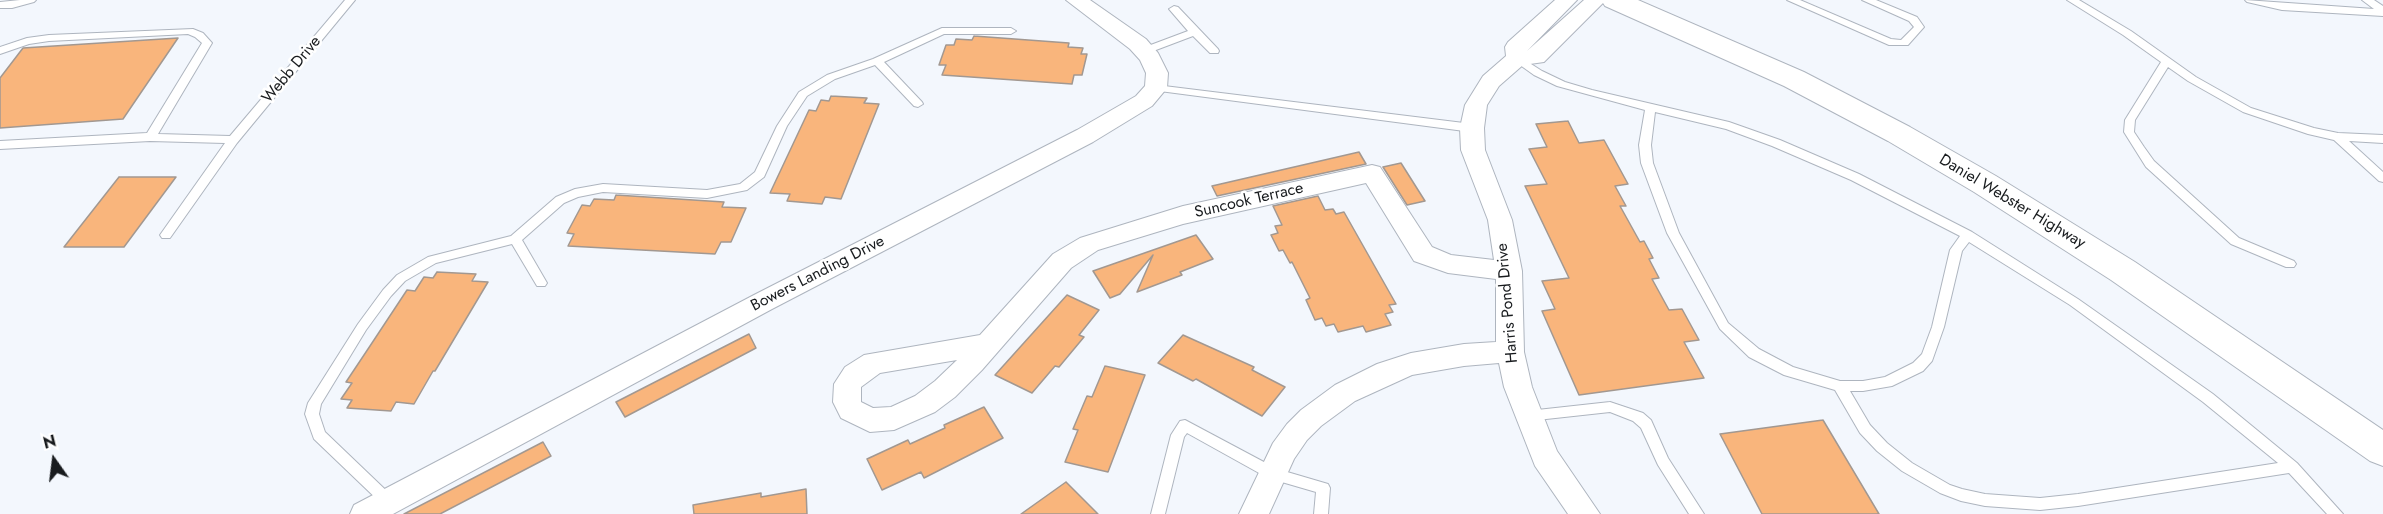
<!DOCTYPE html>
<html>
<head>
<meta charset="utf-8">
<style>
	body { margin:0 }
	#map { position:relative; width:2383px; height:514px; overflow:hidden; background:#f3f7fd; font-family:Jost,sans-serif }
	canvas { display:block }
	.north { position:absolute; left:24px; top:430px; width:60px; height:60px; -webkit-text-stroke:4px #fff; paint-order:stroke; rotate:346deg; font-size:16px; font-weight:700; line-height:24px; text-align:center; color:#181b1e }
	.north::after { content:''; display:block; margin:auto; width:21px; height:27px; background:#181b1e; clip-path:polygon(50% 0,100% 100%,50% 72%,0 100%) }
</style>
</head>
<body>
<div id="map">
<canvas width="2383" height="514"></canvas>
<div class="north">N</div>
</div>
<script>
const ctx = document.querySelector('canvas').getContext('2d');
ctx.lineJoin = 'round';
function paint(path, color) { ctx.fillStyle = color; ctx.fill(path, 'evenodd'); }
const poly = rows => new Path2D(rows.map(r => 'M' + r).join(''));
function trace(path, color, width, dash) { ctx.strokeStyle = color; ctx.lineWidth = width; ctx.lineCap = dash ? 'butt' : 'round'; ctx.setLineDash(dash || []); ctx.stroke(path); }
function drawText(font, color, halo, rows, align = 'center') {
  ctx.font = font + ' Jost,sans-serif'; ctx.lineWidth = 5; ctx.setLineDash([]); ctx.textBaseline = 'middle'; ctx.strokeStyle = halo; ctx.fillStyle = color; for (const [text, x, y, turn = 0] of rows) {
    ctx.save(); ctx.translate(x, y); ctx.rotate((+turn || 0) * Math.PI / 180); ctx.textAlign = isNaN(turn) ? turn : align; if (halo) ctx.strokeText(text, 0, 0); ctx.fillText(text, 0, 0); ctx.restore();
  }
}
const building = poly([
	[974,36,1069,43,1068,47,1083,48,1081,54,1087,54,1082,75,1074,75,1072,84,942,75,946,65,939,65,946,45,954,45,956,39,972,40,974,36],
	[178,38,123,119,0,128,0,78,23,48,178,38],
	[831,96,867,98,864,103,879,104,841,199,825,197,822,204,787,201,790,194,770,193,809,110,816,111,821,100,829,101,831,96],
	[1568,121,1579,143,1604,140,1628,184,1615,186,1626,206,1620,206,1640,242,1644,241,1653,258,1649,259,1659,278,1652,279,1669,310,1682,309,1699,340,1684,342,1704,378,1579,395,1542,311,1555,309,1542,281,1569,278,1525,186,1547,184,1529,149,1547,147,1536,124,1568,121],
	[1359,152,1366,164,1217,196,1212,186,1359,152],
	[1401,163,1425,201,1407,205,1383,167,1401,163],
	[119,177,176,177,124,247,64,247,119,177],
	[616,195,724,202,722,207,746,208,731,242,721,242,715,254,568,246,574,234,567,233,582,205,590,206,594,199,614,200,616,195],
	[1318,196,1325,210,1333,209,1336,214,1344,212,1396,304,1389,305,1393,312,1385,314,1391,325,1366,332,1363,326,1338,332,1334,324,1326,326,1322,318,1315,320,1306,300,1310,298,1292,262,1290,263,1283,250,1279,251,1271,235,1278,233,1275,226,1282,225,1273,206,1318,196],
	[1196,235,1213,259,1180,272,1182,275,1137,292,1153,255,1120,294,1110,298,1093,271,1196,235],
	[437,272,476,274,472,281,488,282,435,371,433,371,414,404,396,402,391,411,347,408,352,400,341,399,352,383,346,382,370,346,407,290,415,291,424,277,433,278,437,272],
	[1067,295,1099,310,1079,335,1084,337,1059,367,1055,366,1032,393,995,375,1067,295],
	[749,334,756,348,625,417,616,402,749,334],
	[1183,335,1254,367,1252,370,1285,387,1262,416,1196,379,1193,381,1158,363,1183,335],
	[1105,366,1145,375,1108,472,1065,462,1078,430,1073,429,1087,396,1092,397,1105,366],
	[984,407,1003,438,924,478,921,472,882,490,867,459,908,440,910,444,945,428,944,425,984,407],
	[1823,420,1879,514,1762,514,1720,434,1823,420],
	[543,442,551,456,440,514,404,514,543,442],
	[1066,482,1098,514,1021,514,1066,482],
	[806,489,807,514,694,514,693,505,761,493,761,497,806,489]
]);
paint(building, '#f9b57c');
trace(building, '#a29891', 1.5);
const lane = poly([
	[20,0,36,0,34,2,12,8,0,8,0,2,20,0],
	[345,0,355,0,237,143,170,238,162,238,160,235,225,143,150,141,0,149,0,141,147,133,202,43,195,37,188,34,49,41,29,44,0,54,0,47,27,38,49,35,193,29,203,33,212,43,158,134,230,136,345,0],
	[1787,0,1800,0,1891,39,1901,40,1914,27,1909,21,1862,0,1876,0,1917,17,1924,27,1908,45,1889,45,1787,0],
	[2067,0,2079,0,2131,31,2196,77,2251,108,2314,128,2338,133,2383,135,2383,143,2349,141,2383,172,2383,182,2379,181,2334,140,2308,134,2243,112,2188,81,2168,67,2135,120,2134,132,2144,147,2154,161,2239,238,2294,261,2296,264,2294,267,2286,267,2231,244,2146,167,2124,132,2125,120,2161,62,2123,35,2067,0],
	[2245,0,2374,9,2362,0,2374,0,2383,6,2383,16,2282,10,2247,2,2245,0],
	[1174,6,1178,7,1218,49,1219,51,1218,53,1210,53,1193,36,1148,53,1140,53,1139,51,1140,49,1188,31,1169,9,1174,6],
	[942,28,1011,28,1016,31,1011,34,944,34,884,62,922,102,923,104,918,107,914,106,875,65,835,79,807,96,787,126,764,177,747,190,707,198,603,192,578,197,564,203,522,240,547,283,545,286,537,286,512,244,436,263,405,281,391,296,366,330,321,404,319,414,325,432,393,497,395,501,393,505,388,507,383,505,314,439,305,414,308,403,358,324,383,290,397,275,428,257,511,236,556,197,575,189,603,184,707,190,740,184,755,172,777,126,799,92,827,75,873,59,942,28],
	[1517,55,1542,71,1565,82,1592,90,1729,122,1780,140,1859,174,1972,232,2078,299,2213,394,2297,463,2343,514,2327,514,2289,473,2078,506,2040,510,1985,506,1961,501,1940,493,1902,471,1877,451,1860,433,1835,390,1784,375,1749,357,1720,329,1667,233,1641,163,1639,145,1645,110,1557,86,1534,75,1513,60,1512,58,1517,55],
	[1655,112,1726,129,1772,146,1851,180,1960,236,1950,250,1932,327,1922,354,1913,363,1885,377,1863,381,1840,381,1793,367,1759,349,1728,323,1679,233,1653,163,1651,145,1655,112],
	[1969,242,2070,305,2203,402,2278,463,2078,494,2040,498,1985,494,1962,489,1950,485,1912,463,1887,443,1870,425,1850,391,1863,391,1892,386,1923,371,1932,361,1944,327,1962,251,1969,242],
	[1156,85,1472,124,1477,128,1472,132,1152,90,1151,88,1152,86,1156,85],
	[1610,402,1643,413,1651,420,1668,458,1704,514,1689,514,1658,465,1641,428,1633,421,1610,412,1528,421,1523,420,1521,416,1523,412,1528,411,1610,402],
	[1185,420,1277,469,1328,484,1330,488,1328,514,1314,514,1316,492,1268,478,1187,433,1184,437,1165,514,1151,514,1171,435,1180,421,1185,420]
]);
const street = poly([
	[1066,0,1090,0,1146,39,1158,53,1168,73,1167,88,1152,106,1093,142,772,309,393,514,350,514,354,505,754,295,1077,130,1136,96,1145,86,1146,73,1140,60,1130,49,1066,0],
	[1555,0,1577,0,1527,51,1584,0,1606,0,1544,62,1523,65,1499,86,1487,105,1484,128,1485,150,1512,220,1522,271,1524,352,1532,387,1557,451,1600,514,1568,514,1535,466,1504,387,1499,363,1464,366,1412,375,1355,401,1321,426,1307,440,1294,459,1269,514,1239,514,1273,443,1287,424,1301,410,1335,385,1377,364,1411,353,1464,344,1496,342,1496,279,1448,273,1414,261,1366,183,1183,224,1098,250,1071,268,982,370,955,397,935,412,894,430,870,432,841,418,833,402,834,384,845,367,864,355,980,335,1053,254,1080,238,1183,206,1372,165,1380,167,1432,247,1451,255,1494,260,1488,220,1461,150,1460,128,1465,105,1483,76,1506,56,1505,47,1508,42,1555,0],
	[957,360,935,381,915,396,891,407,873,408,861,402,861,387,880,373,957,360]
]);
const primary = poly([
	[1601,0,1638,0,1804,72,1910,127,1996,176,2135,262,2383,430,2383,466,2370,461,2111,280,1974,192,1888,141,1784,86,1605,6,1601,0]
]);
trace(lane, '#aeb5bf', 2);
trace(street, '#aeb5bf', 2);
trace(primary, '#aeb5bf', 2);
paint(lane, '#fff');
paint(street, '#fff');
paint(primary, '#fff');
drawText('16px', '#181b1e', '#fff', [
	["Webb Drive",292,70,-50],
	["Suncook Terrace",1249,201,-13],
	["Daniel Webster Highway",2012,202,31],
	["Bowers Landing Drive",818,274,-27],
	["Harris Pond Drive",1508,303,-95]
]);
</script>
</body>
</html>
